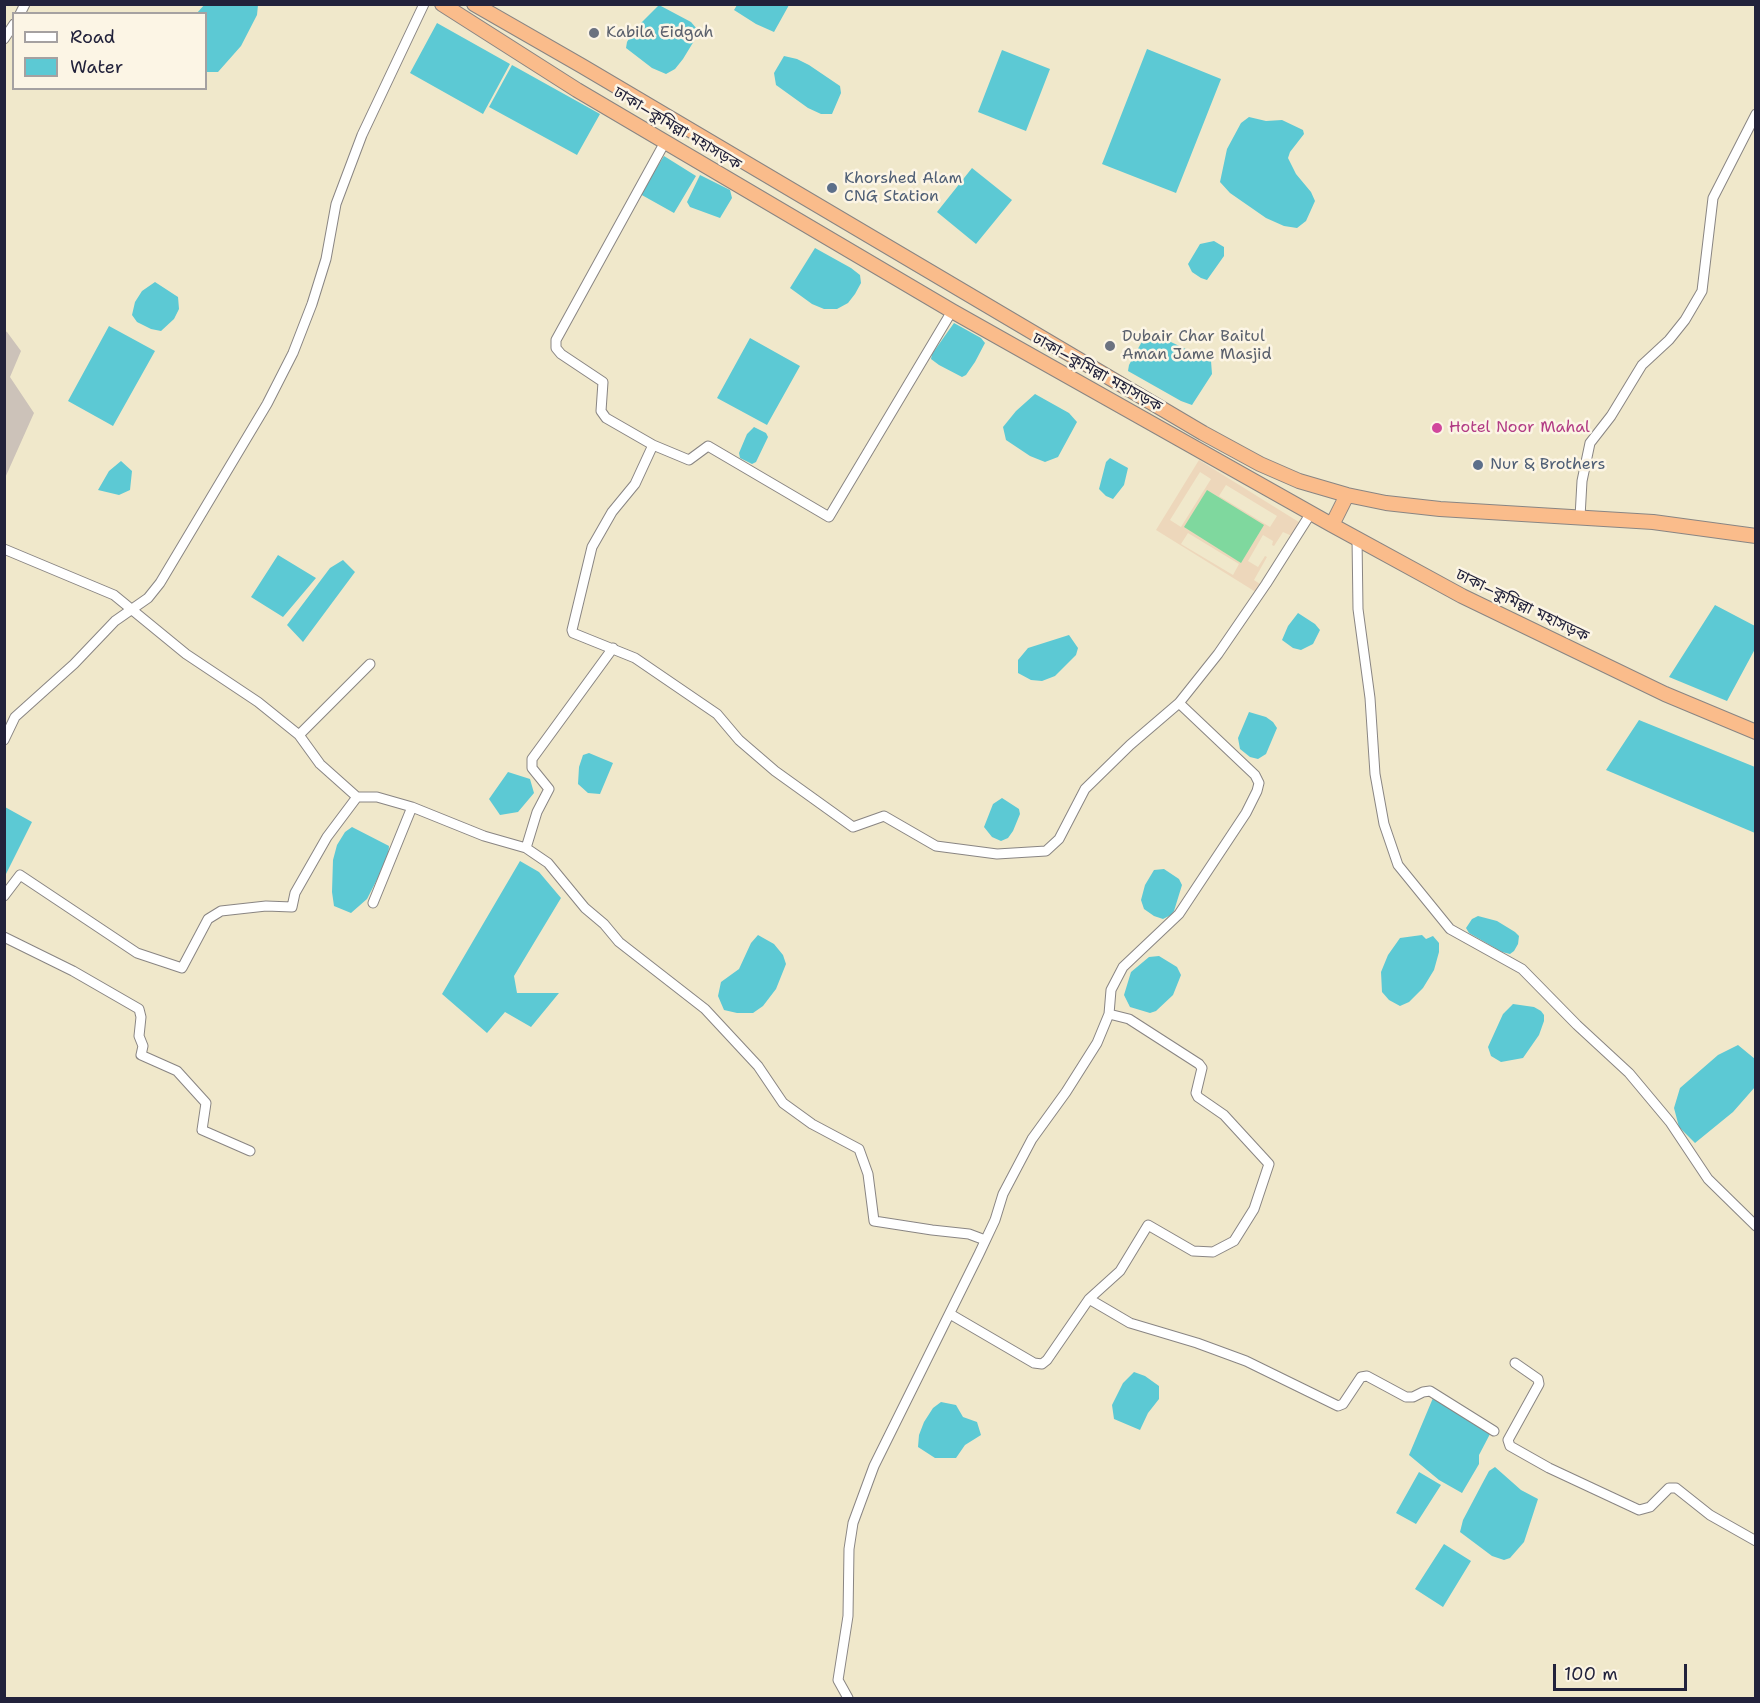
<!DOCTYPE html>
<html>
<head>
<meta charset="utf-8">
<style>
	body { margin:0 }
	#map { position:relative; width:1760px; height:1703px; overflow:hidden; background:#f0e8cb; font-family:"Shantell Sans",sans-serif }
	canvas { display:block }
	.frame { position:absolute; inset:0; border:6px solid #22223b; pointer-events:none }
	.legend { position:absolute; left:12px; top:12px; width:195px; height:78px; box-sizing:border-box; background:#fcf5e5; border:2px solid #a5a1a1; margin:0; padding:8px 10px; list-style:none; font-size:18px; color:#22223b }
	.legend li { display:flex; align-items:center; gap:12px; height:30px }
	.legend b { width:30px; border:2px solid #a5a1a1 }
	.scale { position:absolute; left:1553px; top:1664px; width:134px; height:27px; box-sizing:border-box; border:3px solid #22223b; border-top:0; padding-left:8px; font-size:18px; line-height:21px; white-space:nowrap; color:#22223b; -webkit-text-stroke:4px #fcf5e5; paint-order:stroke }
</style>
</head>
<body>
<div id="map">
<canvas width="1760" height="1703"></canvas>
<div class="frame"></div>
<ul class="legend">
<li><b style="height:8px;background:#fff"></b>Road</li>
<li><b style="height:16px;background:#5cc9d4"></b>Water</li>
</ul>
<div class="scale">100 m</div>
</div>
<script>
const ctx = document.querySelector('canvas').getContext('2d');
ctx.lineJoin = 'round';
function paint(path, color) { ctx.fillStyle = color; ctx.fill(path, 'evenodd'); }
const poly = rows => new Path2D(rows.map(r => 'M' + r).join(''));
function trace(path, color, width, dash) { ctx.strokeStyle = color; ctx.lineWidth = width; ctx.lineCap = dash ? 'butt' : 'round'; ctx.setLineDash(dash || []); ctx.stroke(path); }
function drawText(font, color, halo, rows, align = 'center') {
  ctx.font = font + ' "Shantell Sans","Noto Sans Bengali",sans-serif'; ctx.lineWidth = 5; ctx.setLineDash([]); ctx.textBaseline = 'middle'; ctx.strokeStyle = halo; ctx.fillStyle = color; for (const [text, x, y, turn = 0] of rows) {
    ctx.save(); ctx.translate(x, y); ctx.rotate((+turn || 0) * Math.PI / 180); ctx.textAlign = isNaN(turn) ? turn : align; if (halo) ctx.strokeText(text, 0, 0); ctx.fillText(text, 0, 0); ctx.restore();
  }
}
paint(poly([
	[1199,460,1302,524,1259,594,1156,530],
	[1200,472,1211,479,1181,527,1170,520],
	[1226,485,1277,516,1270,527,1219,496],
	[1283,532,1292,536,1263,586,1254,580,1267,557,1265,556,1258,567,1248,561,1263,535,1273,541,1272,545,1274,546],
	[1188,533,1239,564,1233,575,1181,544]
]), '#edd7bb');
paint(poly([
	[5,331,7,332,21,351,10,377,34,413,5,478]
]), '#ccc2b9');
paint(poly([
	[1207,490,1264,525,1241,563,1184,527]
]), '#7fd89e');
paint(poly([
	[205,4,258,5,257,15,241,46,218,72,206,72,206,14,197,13],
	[659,5,691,22,697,29,697,36,683,59,675,69,666,74,652,68,626,48,627,42,634,30],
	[737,5,737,4,789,5,774,32,756,24,734,10],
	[437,23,510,64,483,114,410,73],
	[1147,49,1221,79,1176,193,1102,164],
	[1002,50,1050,69,1026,131,978,112],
	[784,56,797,59,809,65,840,86,841,93,832,114,821,114,808,108,776,85,774,73],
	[512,65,600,114,577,155,489,107],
	[1249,117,1266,121,1282,120,1303,130,1304,134,1290,152,1288,158,1296,174,1311,192,1315,201,1306,221,1297,228,1284,226,1266,218,1230,193,1220,182,1227,149,1241,123],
	[664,156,696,176,674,213,640,194],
	[972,168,1012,200,976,244,937,212],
	[700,175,730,190,732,198,720,218,690,207,687,202],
	[1214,241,1224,247,1224,256,1207,280,1201,278,1192,272,1188,264,1200,244],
	[815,248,851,268,860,275,861,283,855,294,848,303,837,309,824,309,812,304,790,288],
	[155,282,178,297,179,309,174,319,161,331,151,329,137,322,132,315,135,302,142,291],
	[954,323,981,338,985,343,975,362,966,375,962,377,939,365,931,359,932,354],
	[109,326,155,351,113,426,68,401],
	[1154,334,1211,361,1212,374,1192,405,1181,401,1128,371,1129,365,1145,336],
	[750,338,800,366,767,425,717,398],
	[1035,394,1069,413,1077,422,1058,457,1045,462,1030,456,1006,440,1003,427,1016,411],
	[754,427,766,433,768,437,756,462,752,464,740,458,739,453,747,434],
	[1110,458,1128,468,1124,485,1113,499,1106,496,1099,489,1106,462],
	[121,461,132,471,130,490,119,495,98,490,109,471],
	[278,555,316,578,283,617,251,597],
	[343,560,355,572,303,642,287,625,330,568],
	[1715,605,1755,626,1755,649,1727,701,1669,677],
	[1298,613,1315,624,1320,630,1313,644,1301,650,1293,648,1282,640,1288,626],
	[1069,635,1078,648,1076,655,1055,676,1042,681,1031,680,1018,673,1018,660,1028,648],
	[1249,712,1266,717,1273,722,1277,728,1266,754,1258,759,1250,757,1240,749,1238,738],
	[1639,720,1755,767,1755,833,1606,770],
	[589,753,613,763,600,794,588,793,578,784,579,767,583,755],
	[508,772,530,779,534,793,518,812,500,815,489,799],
	[1002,798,1019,809,1020,814,1013,831,1008,838,1001,841,992,837,984,827,993,804],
	[5,807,32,822,5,876],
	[352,827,389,846,388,858,367,899,351,913,334,906,332,892,333,860,337,845,345,832],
	[520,861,539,872,561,898,514,976,517,993,559,993,531,1027,505,1012,487,1033,442,994],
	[1164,869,1179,879,1182,885,1174,911,1171,915,1163,919,1154,916,1144,909,1141,900,1145,885,1154,870],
	[1478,916,1497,921,1515,932,1519,936,1518,944,1514,951,1510,954,1502,952,1469,933,1466,928,1472,919],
	[758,935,774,944,783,955,786,964,776,989,763,1006,753,1013,737,1013,724,1010,718,996,721,982,739,969,751,943],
	[1422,935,1426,939,1433,936,1439,943,1439,952,1434,970,1423,988,1409,1002,1400,1006,1389,1000,1382,992,1381,972,1388,955,1400,938],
	[1159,956,1177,967,1181,975,1173,995,1156,1011,1150,1013,1130,1007,1124,995,1131,972,1149,957],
	[1513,1004,1534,1007,1541,1011,1544,1015,1544,1021,1539,1035,1523,1058,1501,1062,1491,1056,1488,1047,1503,1014],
	[1738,1045,1755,1059,1755,1087,1733,1112,1695,1143,1679,1127,1674,1108,1680,1088,1718,1055],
	[1134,1372,1145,1376,1159,1386,1159,1399,1148,1413,1140,1430,1114,1419,1112,1405,1123,1383],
	[1433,1398,1490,1434,1479,1455,1479,1464,1462,1493,1439,1480,1409,1455],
	[941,1402,956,1405,963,1417,977,1422,981,1435,965,1445,956,1458,935,1458,918,1447,919,1435,924,1422,933,1408],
	[1495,1467,1521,1490,1538,1499,1524,1542,1510,1558,1504,1560,1492,1556,1460,1532,1463,1520,1482,1484,1489,1471],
	[1419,1472,1441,1485,1416,1524,1396,1513],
	[1444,1544,1471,1561,1443,1607,1415,1589]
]), '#5cc9d4');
const minor = poly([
	[20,14,25,4],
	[4,39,14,24],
	[665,142,556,340,556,348,561,354,603,382,601,411,606,418,653,445,689,460,708,446,829,517,952,311],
	[653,445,635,484,612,512,592,547,572,630,573,633,635,658,717,714,739,740,775,771,853,827,884,816,936,846,997,854,1046,851,1059,839,1085,789,1130,745,1179,703,1218,654,1266,584,1311,513],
	[1580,517,1582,481,1590,443,1611,416,1642,365,1669,340,1685,320,1702,291,1713,198,1756,114],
	[1357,538,1358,609,1370,698,1375,774,1384,824,1398,865,1450,929,1522,969,1577,1025,1629,1073,1670,1122,1708,1179,1756,1226],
	[4,549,114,595,186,654,258,702,299,735,320,764,357,797,327,837,295,893,292,907,266,906,221,911,208,919,182,968,137,953,20,875,4,896],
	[299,735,370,664],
	[4,740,15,717,74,664,115,621,148,598,160,583,267,404,293,353,312,304,326,259,336,204,362,135,424,4],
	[357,797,377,797,412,807,484,836,526,848,548,863,585,908,604,924,619,942,705,1009,758,1066,783,1103,812,1124,859,1149,868,1174,874,1221,932,1230,969,1234,985,1240],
	[526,848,537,812,549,789,532,768,532,759,613,648],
	[373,903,412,807],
	[4,937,73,971,139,1009,141,1017,139,1036,143,1046,141,1055,177,1071,206,1103,202,1130,250,1151],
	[1089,1299,1130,1323,1197,1343,1246,1361,1338,1406,1343,1404,1361,1377,1367,1376,1406,1397,1413,1397,1423,1392,1430,1391,1494,1431],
	[950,1314,1034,1363,1042,1364,1047,1360,1089,1299,1120,1271,1148,1225,1193,1251,1213,1252,1234,1241,1254,1209,1269,1164,1224,1115,1198,1097,1196,1093,1202,1068,1199,1064,1129,1019,1109,1014],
	[1515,1363,1538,1379,1539,1384,1508,1440,1510,1446,1549,1468,1639,1510,1650,1507,1669,1488,1676,1488,1710,1515,1756,1541],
	[848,1698,838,1680,848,1616,849,1549,853,1523,874,1466,979,1254,995,1220,1003,1194,1032,1139,1066,1092,1097,1043,1109,1014,1111,990,1123,967,1179,914,1246,813,1257,791,1259,783,1255,775,1179,703]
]);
const highway = poly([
	[442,4,577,90,952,311,1332,525,1462,596,1665,694,1756,732],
	[474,4,582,66,1203,433,1260,464,1299,481,1347,495,1386,503,1440,509,1653,522,1756,536],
	[1332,525,1347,495]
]);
trace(minor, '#898583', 11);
trace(highway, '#898583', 16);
trace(minor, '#fff', 9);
trace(highway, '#fabc8b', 14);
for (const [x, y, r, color] of [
	[594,33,6,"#6b7280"],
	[832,188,6,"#5c6f8a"],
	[1110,346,6,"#6b7280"],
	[1437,428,6,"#d1479c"],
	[1478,465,6,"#5c6f8a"]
]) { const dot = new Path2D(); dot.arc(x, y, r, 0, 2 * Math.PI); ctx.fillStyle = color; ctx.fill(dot); trace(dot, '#fcf5e5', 2); }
drawText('16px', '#5b616d', '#fcf5e5', [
	["Kabila Eidgah",606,33],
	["Dubair Char Baitul",1122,337],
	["Aman Jame Masjid",1122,355]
], 'left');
drawText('16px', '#22223b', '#fcf5e5', [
	["ঢাকা–কুমিল্লা মহাসড়ক",677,129,31],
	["ঢাকা–কুমিল্লা মহাসড়ক",1097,373,29],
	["ঢাকা–কুমিল্লা মহাসড়ক",1522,606,26]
]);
drawText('16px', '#4e5e75', '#fcf5e5', [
	["Khorshed Alam",844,179],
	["CNG Station",844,197],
	["Nur & Brothers",1490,465]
], 'left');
drawText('16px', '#b23c85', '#fcf5e5', [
	["Hotel Noor Mahal",1449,428]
], 'left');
</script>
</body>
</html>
